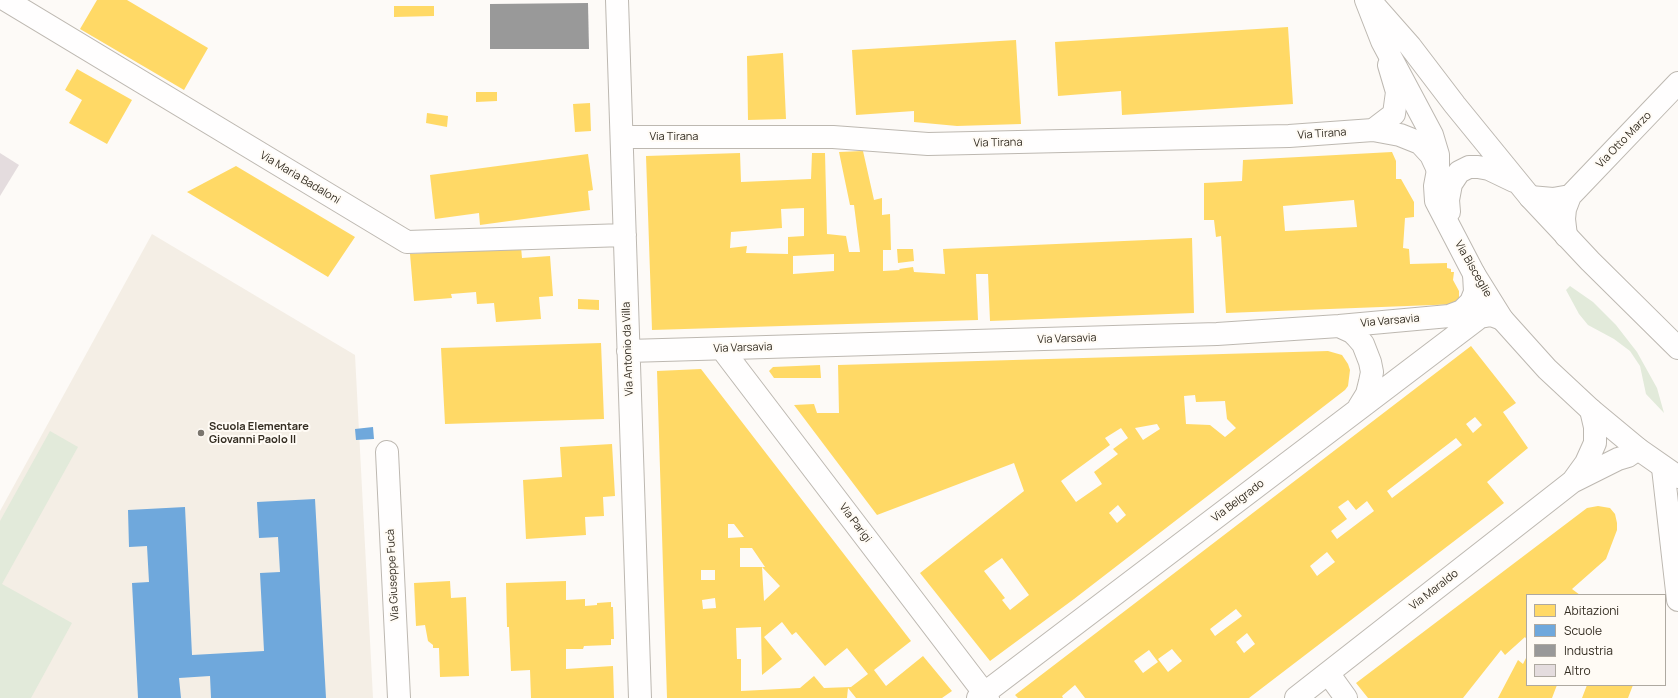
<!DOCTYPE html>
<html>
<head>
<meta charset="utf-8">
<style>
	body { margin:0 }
	#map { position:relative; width:1678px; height:698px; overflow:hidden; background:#fdfaf7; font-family:Manrope,sans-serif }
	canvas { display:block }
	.legend { position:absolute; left:1526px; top:594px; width:140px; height:92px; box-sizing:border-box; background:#fffbf5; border:1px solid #aea9a1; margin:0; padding:5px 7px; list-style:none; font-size:12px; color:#342d22 }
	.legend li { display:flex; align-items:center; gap:8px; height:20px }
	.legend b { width:20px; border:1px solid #aea9a1 }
</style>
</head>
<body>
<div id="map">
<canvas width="1678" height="698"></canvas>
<ul class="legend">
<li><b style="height:11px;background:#ffd966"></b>Abitazioni</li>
<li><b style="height:11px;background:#6fa8dc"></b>Scuole</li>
<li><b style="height:11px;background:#999"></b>Industria</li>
<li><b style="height:11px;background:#e4dcde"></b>Altro</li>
</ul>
</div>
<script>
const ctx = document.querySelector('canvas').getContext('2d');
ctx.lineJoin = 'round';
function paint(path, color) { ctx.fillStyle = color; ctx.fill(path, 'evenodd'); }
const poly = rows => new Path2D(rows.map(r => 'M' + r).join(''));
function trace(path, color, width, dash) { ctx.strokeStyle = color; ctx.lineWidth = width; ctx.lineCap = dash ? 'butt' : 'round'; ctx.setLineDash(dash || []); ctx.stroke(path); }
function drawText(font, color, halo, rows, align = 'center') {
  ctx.font = font + ' Manrope,sans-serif'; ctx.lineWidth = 4; ctx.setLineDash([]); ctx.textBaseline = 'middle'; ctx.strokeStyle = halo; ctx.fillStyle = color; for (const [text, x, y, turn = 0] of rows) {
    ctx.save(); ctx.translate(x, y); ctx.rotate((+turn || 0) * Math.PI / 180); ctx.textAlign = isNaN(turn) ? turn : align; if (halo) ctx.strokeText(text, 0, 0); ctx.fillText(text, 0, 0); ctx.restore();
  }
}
paint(poly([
	[152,234,355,355,373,698,0,698,0,511]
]), '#f4eee5');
paint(poly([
	[1570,286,1593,302,1616,325,1637,352,1657,388,1664,413,1646,394,1640,366,1630,351,1614,339,1588,325,1579,314,1566,290],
	[50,431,78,447,2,584,72,623,31,698,0,698,0,521]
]), '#e2eada');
paint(poly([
	[97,0,127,0,208,48,184,90,80,29],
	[394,6,434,6,434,16,394,17],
	[1288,27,1293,104,1122,115,1121,91,1058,96,1055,42],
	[1016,40,1021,124,957,126,914,122,914,111,856,115,852,50],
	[783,53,786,119,748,120,747,56],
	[77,69,132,100,107,144,69,123,82,100,65,90],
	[476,92,497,92,497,101,476,102],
	[590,103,591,131,575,132,573,104],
	[427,113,448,116,447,127,426,123],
	[863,151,874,200,882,198,882,215,890,214,891,250,883,250,883,271,900,270,899,269,913,267,914,272,945,274,943,249,1192,238,1194,313,990,321,988,274,976,274,978,320,652,330,646,156,740,153,741,182,811,179,812,153,825,153,827,234,846,236,849,252,860,252,854,205,850,205,839,152],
	[804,208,804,236,788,237,788,254,746,253,747,246,730,248,731,232,782,228,781,209],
	[834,254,834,271,793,274,793,256],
	[1392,152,1396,161,1396,179,1401,179,1414,202,1414,217,1405,218,1403,248,1409,249,1410,264,1447,263,1447,268,1451,269,1451,272,1454,272,1453,280,1459,291,1459,304,1226,313,1221,236,1216,237,1214,220,1204,220,1204,183,1242,181,1243,160],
	[1354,200,1357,227,1285,231,1283,206],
	[588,154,593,190,588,191,590,210,480,225,479,213,435,219,430,175],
	[236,166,355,237,328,277,187,192],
	[521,247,522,258,550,256,553,296,539,297,541,319,496,322,494,303,477,304,476,292,451,294,452,298,414,301,410,254],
	[897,249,913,249,914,261,898,263],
	[578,299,599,300,599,310,578,309],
	[601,343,604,419,445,424,441,348],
	[1471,346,1516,403,1503,412,1528,448,1487,482,1504,503,1249,698,1085,698,1075,685,1062,696,1063,698,1018,698,1015,695],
	[1475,417,1482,425,1473,433,1466,424],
	[1456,438,1462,445,1392,498,1387,491],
	[1348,500,1356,510,1367,501,1374,511,1337,539,1331,531,1347,519,1338,507],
	[1327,552,1335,562,1317,576,1310,566],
	[1236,609,1242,616,1215,636,1210,629],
	[1247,633,1255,644,1244,653,1236,642],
	[1172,649,1182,661,1168,672,1158,659],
	[1149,650,1158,662,1143,673,1134,661],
	[1328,351,1342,355,1348,364,1350,370,1348,386,1345,390,1074,599,990,661,920,573,1024,491,1014,463,877,515,794,405,814,404,817,413,839,413,838,365],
	[1195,395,1196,402,1225,401,1227,419,1236,428,1225,437,1210,425,1186,424,1184,396],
	[1157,424,1160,429,1143,440,1135,428],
	[1121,428,1128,438,1113,449,1118,454,1094,472,1102,484,1076,502,1061,481,1110,445,1105,438],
	[1118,505,1126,515,1117,523,1109,513],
	[1002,558,1029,595,1010,610,1002,600,1005,598,984,571],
	[820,365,821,378,774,378,769,371,773,367],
	[701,369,911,641,874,670,886,686,923,656,952,691,942,698,856,698,848,688,847,698,667,698,657,371],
	[728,524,734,524,744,537,728,538],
	[740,548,752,548,765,567,740,567],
	[762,567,780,586,764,601],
	[701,570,715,570,715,580,701,580],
	[715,598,716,608,703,609,702,600],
	[782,622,792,635,796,632,825,666,847,648,868,674,851,687,824,688,814,676,800,688,741,691,741,659,737,659,736,628,761,627,762,675,782,659,764,637],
	[612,444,615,496,603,497,604,516,585,517,586,535,526,539,523,480,562,477,560,447],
	[1598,506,1610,508,1615,514,1617,523,1617,530,1606,559,1572,589,1580,595,1527,595,1527,640,1525,637,1505,655,1501,650,1463,698,1368,698,1356,683,1587,508],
	[450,581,451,598,466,597,469,676,440,677,439,648,433,648,433,645,428,641,425,625,416,626,414,583],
	[566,581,566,600,585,599,585,606,597,605,597,603,611,602,611,607,613,607,614,639,611,639,611,645,584,646,583,649,566,649,566,669,613,666,614,698,531,698,530,670,511,671,509,627,507,627,506,583],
	[1527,656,1527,685,1557,685,1552,698,1498,698,1518,660,1523,664],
	[1587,685,1633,685,1628,698,1582,698]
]), '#ffd966');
paint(poly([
	[373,427,374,439,356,440,355,429],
	[315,499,326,698,211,698,210,676,179,678,181,698,138,698,132,583,149,582,147,546,129,547,128,510,185,507,192,655,264,651,260,573,280,572,278,537,259,538,257,502]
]), '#6fa8dc');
paint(poly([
	[588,3,589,49,490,49,490,4]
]), '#999');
paint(poly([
	[0,153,19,165,0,196]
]), '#e4dcde');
const minor = poly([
	[6,0,407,242,625,235],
	[617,0,640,698],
	[1373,130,1394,114,1397,92,1389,65],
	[623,137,833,137,928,144,1289,136,1373,130,1400,135,1420,143,1431,155,1438,170],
	[1530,197,1553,199,1570,196],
	[1566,236,1564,219,1565,209,1570,196,1678,83],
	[1339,326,1352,332,1357,337,1363,344,1370,362,1372,372,1370,382,1367,394,1359,407],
	[722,349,988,698],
	[628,351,1217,334,1339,326,1449,316,1462,311,1471,302,1475,292,1474,274],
	[387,452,399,698],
	[1663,468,1678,600],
	[1573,481,1586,463,1595,443,1595,427,1591,410],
	[1328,673,1346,698],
	[978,698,1480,317,1491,315,1502,319],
	[1296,698,1572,482,1618,459,1628,456,1638,449]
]);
const major = poly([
	[1366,0,1382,41,1432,135,1438,155,1438,170,1435,186,1436,201,1474,274,1502,319,1547,369,1591,410,1638,449,1678,477],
	[1373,4,1410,46,1455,105,1530,197,1590,261,1678,348],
	[1449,212,1448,200,1451,184,1459,172,1469,167,1478,167,1489,169,1514,181]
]);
trace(minor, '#bdb8b1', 24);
trace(major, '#bdb8b1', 24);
trace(minor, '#fffefe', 22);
trace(major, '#fffefe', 22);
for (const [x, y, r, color] of [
	[201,433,4,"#7a756d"]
]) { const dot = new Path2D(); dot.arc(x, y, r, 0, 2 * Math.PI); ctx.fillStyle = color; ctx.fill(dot); trace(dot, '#fffbf5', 1.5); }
drawText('11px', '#342d22', '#fffbf5', [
	["Via Tirana",1322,134,-4],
	["Via Tirana",674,137],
	["Via Otto Marzo",1624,140,-46],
	["Via Tirana",998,143,-1],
	["Via Maria Badaloni",300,178,31],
	["Via Bisceglie",1473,269,60],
	["Via Varsavia",1390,321,-5],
	["Via Varsavia",1067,339,-2],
	["Via Varsavia",743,348,-2],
	["Via Antonio da Villa",628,349,-92],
	["Via Belgrado",1238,501,-37],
	["Via Parigi",855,523,53],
	["Via Giuseppe Fucà",393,575,-93],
	["Via Maraldo",1434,590,-38]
]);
drawText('bold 11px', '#342d22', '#fffbf5', [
	["Scuola Elementare",209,427],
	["Giovanni Paolo II",209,440]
], 'left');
</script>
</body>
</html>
